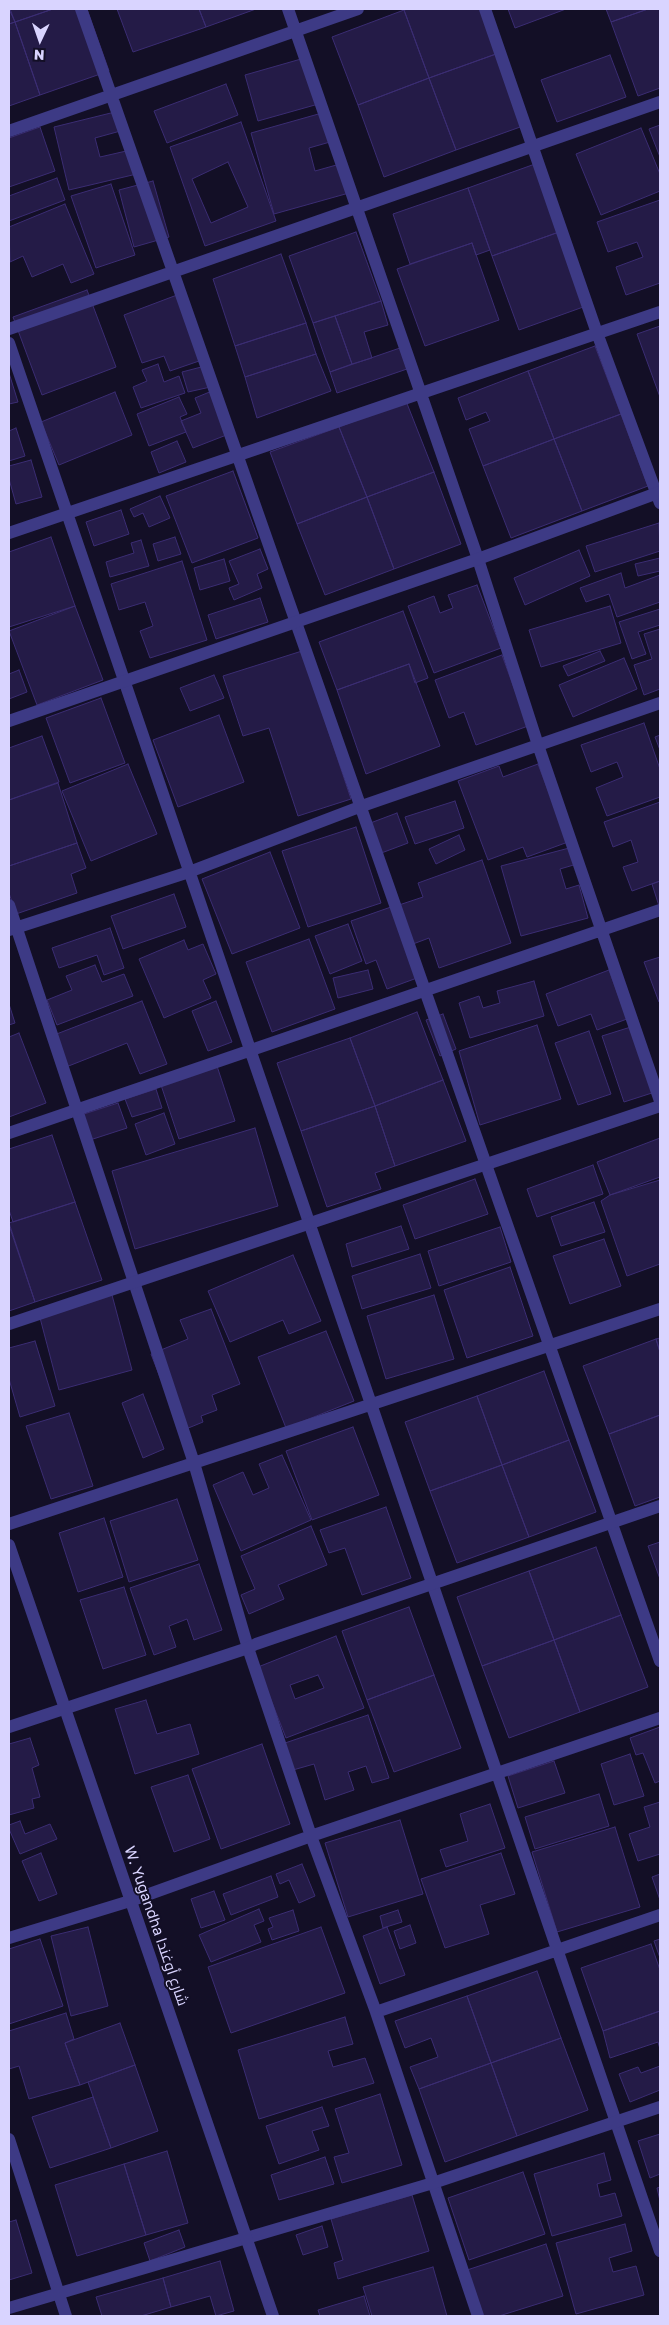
<!DOCTYPE html>
<html>
<head>
<meta charset="utf-8">
<style>
	body { margin:0 }
	#map { position:relative; width:669px; height:2325px; overflow:hidden; background:#130f26; font-family:"Golos Text",sans-serif }
	canvas { display:block }
	.frame { position:absolute; inset:0; border:10px solid #d9d4ff; pointer-events:none }
	.north { position:absolute; left:15px; top:15px; width:50px; height:50px; -webkit-text-stroke:4px #130f26; paint-order:stroke; rotate:183deg; font-size:14px; font-weight:700; line-height:20px; text-align:center; color:#d9d4ff }
	.north::after { content:''; display:block; margin:auto; width:18px; height:22px; background:#d9d4ff; clip-path:polygon(50% 0,100% 100%,50% 72%,0 100%) }
</style>
</head>
<body>
<div id="map">
<canvas width="669" height="2325"></canvas>
<div class="frame"></div>
<div class="north">N</div>
</div>
<script>
const ctx = document.querySelector('canvas').getContext('2d');
ctx.lineJoin = 'round';
function paint(path, color) { ctx.fillStyle = color; ctx.fill(path, 'evenodd'); }
const poly = rows => new Path2D(rows.map(r => 'M' + r).join(''));
function trace(path, color, width, dash) { ctx.strokeStyle = color; ctx.lineWidth = width; ctx.lineCap = dash ? 'butt' : 'round'; ctx.setLineDash(dash || []); ctx.stroke(path); }
function drawText(font, color, halo, rows, align = 'center') {
  ctx.font = font + ' "Golos Text",Cairo,sans-serif'; ctx.lineWidth = 4; ctx.setLineDash([]); ctx.textBaseline = 'middle'; ctx.strokeStyle = halo; ctx.fillStyle = color; for (const [text, x, y, turn = 0] of rows) {
    ctx.save(); ctx.translate(x, y); ctx.rotate((+turn || 0) * Math.PI / 180); ctx.textAlign = isNaN(turn) ? turn : align; if (halo) ctx.strokeText(text, 0, 0); ctx.fillText(text, 0, 0); ctx.restore();
  }
}
const building = poly([
	[9,9,15,22,9,24,9,9],
	[10,9,53,9,15,22,10,9],
	[53,9,87,9,109,71,40,95,15,22,53,9],
	[117,9,199,9,206,27,133,52,117,9],
	[199,9,256,9,206,27,199,9],
	[409,9,480,9,496,54,429,78,404,10,409,9],
	[508,9,566,9,515,28,508,9],
	[606,9,648,9,611,22,606,9],
	[648,9,660,9,660,88,638,96,611,22,648,9],
	[404,10,429,78,358,105,332,37,404,10],
	[15,22,40,95,9,106,9,24,15,22],
	[496,54,523,126,456,150,429,78,496,54],
	[610,55,626,97,557,122,541,80,610,55],
	[308,57,322,103,258,121,245,75,308,57],
	[429,78,456,150,384,177,358,105,429,78],
	[226,84,238,115,167,143,154,111,226,84],
	[119,111,124,130,95,138,100,157,135,149,141,173,69,190,54,127,119,111],
	[322,113,330,142,309,148,315,171,340,164,349,193,274,214,251,133,322,113],
	[241,122,276,221,205,246,170,147,241,122],
	[228,162,248,207,211,223,192,179,228,162],
	[660,125,660,157,649,129,660,125],
	[40,127,55,171,9,187,9,138,40,127],
	[641,128,660,174,660,191,601,215,576,154,641,128],
	[535,164,559,232,492,256,468,188,535,164],
	[57,178,65,200,9,221,9,196,57,178],
	[153,181,169,237,134,247,119,190,153,181],
	[111,184,135,255,96,268,71,196,111,184],
	[468,188,490,250,476,255,472,243,410,264,393,214,468,188],
	[660,200,660,283,626,295,616,267,643,257,637,242,608,252,597,222,660,200],
	[65,204,94,274,71,283,63,264,32,277,23,256,10,262,9,227,65,204],
	[356,232,381,301,313,323,289,256,356,232],
	[559,232,586,306,519,330,492,256,559,232],
	[472,243,499,320,425,346,397,269,472,243],
	[281,254,306,323,235,346,213,279,281,254],
	[87,290,116,367,42,395,13,317,87,290],
	[177,295,202,360,170,371,164,356,142,363,124,315,177,295],
	[381,301,388,325,364,332,372,358,352,364,335,316,381,301],
	[335,316,352,364,330,372,313,323,335,316],
	[306,323,316,354,245,377,235,346,306,323],
	[660,326,660,397,637,334,660,326],
	[595,346,621,414,554,439,528,371,595,346],
	[400,348,407,369,337,393,330,372,400,348],
	[316,354,331,391,257,418,245,377,316,354],
	[158,364,164,382,179,376,185,393,141,408,133,387,147,381,142,370,158,364],
	[209,365,215,386,188,392,182,372,209,365],
	[528,371,554,439,483,466,469,429,490,421,486,412,466,420,458,398,528,371],
	[9,373,18,402,9,404,9,373],
	[212,391,229,434,193,448,181,421,201,413,195,398,212,391],
	[115,392,132,435,59,465,41,422,115,392],
	[179,397,187,414,180,417,186,432,149,446,137,414,179,397],
	[406,401,434,472,367,497,339,427,406,401],
	[621,414,648,486,582,511,554,439,621,414],
	[339,427,367,497,297,524,270,452,339,427],
	[16,428,25,456,9,461,9,431,16,428],
	[554,439,582,511,511,538,483,466,554,439],
	[177,441,186,462,159,473,151,452,177,441],
	[31,460,42,497,16,504,9,479,9,466,31,460],
	[233,471,258,538,192,563,166,496,233,471],
	[434,472,461,544,394,569,367,497,434,472],
	[160,496,170,518,149,527,143,513,134,517,130,509,160,496],
	[367,497,394,569,325,595,297,524,367,497],
	[121,510,129,534,94,546,86,522,121,510],
	[659,523,660,551,595,572,586,546,659,523],
	[51,537,75,606,9,627,9,552,51,537],
	[175,537,181,554,158,561,153,544,175,537],
	[141,540,149,566,110,577,106,562,134,553,131,543,141,540],
	[260,549,268,569,257,574,262,588,234,600,229,588,239,584,229,561,260,549],
	[579,550,590,576,525,605,514,578,579,550],
	[660,558,660,571,638,576,635,564,660,558],
	[224,559,230,581,200,590,194,568,224,559],
	[182,561,207,640,150,658,140,631,153,626,145,602,119,610,111,584,182,561],
	[621,573,625,588,660,575,660,602,617,617,609,594,586,602,580,588,621,573],
	[477,585,501,648,434,673,408,606,434,596,440,613,453,608,448,595,477,585],
	[260,598,268,622,216,639,208,615,260,598],
	[75,606,103,680,37,705,9,631,75,606],
	[610,606,621,643,541,667,529,630,610,606],
	[660,609,660,625,638,632,646,654,632,659,619,622,660,609],
	[403,611,428,678,415,683,409,664,337,690,319,642,403,611],
	[660,629,660,689,644,695,634,665,652,659,644,634,660,629],
	[302,651,351,799,298,816,269,728,243,736,223,676,302,651],
	[600,651,605,661,568,676,563,666,600,651],
	[502,655,528,726,476,745,464,712,449,718,435,680,502,655],
	[624,658,637,689,573,717,559,685,624,658],
	[409,664,440,746,366,774,337,690,409,664],
	[19,670,27,692,9,699,9,674,19,670],
	[214,675,224,698,190,711,180,688,214,675],
	[101,698,125,763,70,783,46,718,101,698],
	[219,715,244,782,178,807,153,740,219,715],
	[644,723,660,769,660,797,607,816,596,788,623,777,617,762,591,772,581,745,644,723],
	[660,735,660,750,655,737,660,735],
	[42,736,59,782,9,800,9,748,42,736],
	[128,764,157,834,91,861,62,791,128,764],
	[538,764,568,842,527,857,523,847,488,860,458,781,499,766,503,777,538,764],
	[58,783,77,843,9,866,9,800,58,783],
	[455,801,464,828,415,844,405,817,455,801],
	[660,802,660,881,632,891,623,867,638,862,631,840,613,847,604,822,660,802],
	[397,813,408,843,376,855,365,825,397,813],
	[356,827,381,903,308,927,282,851,356,827],
	[459,835,465,850,436,864,429,849,459,835],
	[77,843,86,868,71,874,77,893,16,914,9,893,9,866,77,843],
	[573,847,577,864,560,869,566,889,579,885,588,918,521,936,501,866,573,847],
	[270,852,300,928,232,954,202,879,270,852],
	[482,860,511,943,439,968,429,938,413,944,399,905,423,897,418,883,482,860],
	[660,881,660,906,659,906,652,884,660,881],
	[174,894,186,927,123,949,111,916,174,894],
	[391,907,417,978,387,989,376,960,366,964,351,921,391,907],
	[348,924,362,961,330,974,315,936,348,924],
	[110,928,124,968,104,975,97,955,59,968,52,948,110,928],
	[309,939,335,1009,272,1032,246,962,309,939],
	[184,940,188,950,203,944,216,974,203,980,211,998,164,1018,139,959,184,940],
	[660,957,660,1001,659,1002,644,962,660,957],
	[95,965,102,982,124,974,133,996,57,1025,47,1000,72,990,66,976,95,965],
	[368,970,373,989,338,998,333,978,368,970],
	[609,970,627,1019,597,1030,591,1014,558,1026,546,994,609,970],
	[534,981,544,1016,470,1038,459,1003,479,996,483,1008,500,1003,497,991,534,981],
	[142,1001,167,1064,140,1074,127,1043,66,1067,54,1035,142,1001],
	[216,1001,232,1042,208,1051,192,1011,216,1001],
	[9,1004,15,1023,9,1025,9,1004],
	[417,1012,443,1080,375,1106,350,1038,417,1012],
	[443,1014,456,1049,440,1056,426,1020,443,1014],
	[537,1025,561,1099,480,1125,459,1051,537,1025],
	[634,1026,655,1092,624,1102,602,1036,634,1026],
	[589,1031,611,1094,578,1105,555,1043,589,1031],
	[19,1033,46,1103,9,1117,9,1037,19,1033],
	[350,1038,375,1106,301,1131,277,1063,350,1038],
	[217,1066,235,1121,179,1139,161,1085,217,1066],
	[443,1080,466,1141,395,1166,375,1106,443,1080],
	[156,1089,162,1108,132,1117,125,1099,156,1089],
	[118,1103,127,1128,90,1140,81,1115,118,1103],
	[375,1106,395,1166,375,1173,381,1189,327,1207,301,1131,375,1106],
	[164,1113,175,1144,146,1155,135,1124,164,1113],
	[255,1128,278,1206,135,1249,112,1171,255,1128],
	[52,1135,75,1202,13,1222,9,1210,9,1149,52,1135],
	[660,1138,660,1177,610,1195,597,1162,660,1138],
	[593,1165,603,1194,537,1217,527,1189,593,1165],
	[475,1179,488,1214,415,1239,403,1205,475,1179],
	[660,1180,660,1264,627,1276,601,1201,610,1195,660,1180],
	[75,1202,102,1280,35,1302,9,1223,75,1202],
	[594,1202,605,1232,561,1246,551,1217,594,1202],
	[9,1225,35,1302,9,1311,9,1225],
	[401,1226,409,1249,352,1267,346,1244,401,1226],
	[500,1227,511,1262,439,1286,428,1251,500,1227],
	[604,1239,621,1286,570,1304,553,1256,604,1239],
	[420,1254,431,1288,362,1309,352,1276,420,1254],
	[293,1255,321,1321,289,1334,283,1320,230,1342,208,1291,293,1255],
	[510,1267,533,1336,467,1358,444,1290,510,1267],
	[112,1295,132,1370,59,1390,39,1314,112,1295],
	[434,1295,454,1359,386,1379,367,1316,434,1295],
	[211,1309,240,1384,212,1395,217,1410,201,1416,203,1422,181,1431,151,1354,188,1339,180,1320,211,1309],
	[326,1331,354,1401,286,1428,258,1357,326,1331],
	[660,1338,660,1352,656,1339,660,1338],
	[656,1339,660,1352,660,1415,609,1434,583,1366,656,1339],
	[35,1341,55,1406,20,1417,9,1379,9,1348,35,1341],
	[544,1371,569,1440,502,1465,477,1396,544,1371],
	[143,1394,164,1449,143,1458,122,1403,143,1394],
	[477,1396,502,1465,430,1491,405,1422,477,1396],
	[69,1413,93,1486,51,1499,26,1426,69,1413],
	[660,1415,660,1497,635,1506,609,1434,660,1415],
	[353,1427,379,1495,312,1520,286,1451,353,1427],
	[569,1440,596,1512,529,1537,502,1465,569,1440],
	[282,1455,311,1520,241,1551,213,1485,243,1472,253,1495,269,1488,259,1464,282,1455],
	[502,1465,529,1537,457,1563,430,1491,502,1465],
	[177,1499,198,1560,129,1582,110,1521,177,1499],
	[386,1507,411,1578,362,1595,345,1548,329,1553,320,1530,386,1507],
	[104,1518,123,1577,78,1592,59,1533,104,1518],
	[311,1526,327,1565,278,1585,284,1599,249,1614,241,1595,255,1589,241,1556,311,1526],
	[660,1542,660,1579,648,1546,660,1542],
	[596,1547,621,1615,554,1640,529,1571,596,1547],
	[199,1564,222,1630,194,1640,187,1619,169,1626,176,1647,154,1655,130,1588,199,1564],
	[529,1571,554,1640,482,1666,457,1597,529,1571],
	[124,1587,146,1655,103,1669,80,1600,124,1587],
	[409,1607,434,1675,367,1700,342,1631,409,1607],
	[621,1615,648,1687,580,1712,554,1640,621,1615],
	[336,1636,364,1708,286,1738,258,1667,336,1636],
	[318,1675,324,1688,295,1699,290,1685,318,1675],
	[554,1640,580,1712,509,1738,482,1666,554,1640],
	[434,1675,461,1748,394,1772,367,1700,434,1675],
	[146,1700,157,1734,190,1724,199,1754,135,1774,115,1709,146,1700],
	[368,1715,389,1778,372,1783,366,1766,348,1772,354,1790,325,1800,314,1764,293,1770,285,1743,368,1715],
	[660,1727,660,1781,655,1783,643,1753,636,1755,630,1738,660,1727],
	[30,1738,39,1765,32,1768,40,1797,32,1799,34,1808,9,1815,9,1744,30,1738],
	[262,1744,290,1824,221,1849,192,1769,262,1744],
	[630,1754,644,1796,614,1805,601,1764,630,1754],
	[554,1761,565,1793,518,1808,508,1776,554,1761],
	[188,1775,210,1839,174,1852,151,1787,188,1775],
	[599,1794,609,1826,535,1849,525,1817,599,1794],
	[660,1802,660,1854,638,1861,629,1834,650,1827,644,1807,660,1802],
	[490,1804,505,1848,446,1867,440,1850,468,1841,460,1814,490,1804],
	[400,1820,423,1894,348,1917,325,1843,400,1820],
	[20,1821,25,1834,50,1824,57,1839,20,1854,9,1829,9,1825,20,1821],
	[615,1827,640,1907,557,1932,532,1852,615,1827],
	[41,1853,57,1894,39,1901,22,1861,41,1853],
	[501,1853,515,1894,480,1905,489,1934,445,1948,421,1879,501,1853],
	[302,1864,315,1896,299,1903,289,1880,280,1884,276,1874,302,1864],
	[660,1874,660,1900,652,1877,660,1874],
	[271,1876,278,1897,231,1915,223,1894,271,1876],
	[214,1891,225,1920,201,1928,191,1899,214,1891],
	[259,1909,264,1921,254,1925,261,1942,211,1962,199,1935,259,1909],
	[293,1910,299,1931,272,1940,268,1929,273,1927,269,1918,293,1910],
	[398,1910,402,1922,383,1928,380,1916,398,1910],
	[410,1925,416,1943,400,1949,394,1931,410,1925],
	[88,1927,108,2006,71,2016,51,1936,88,1927],
	[321,1927,345,1993,231,2033,208,1967,321,1927],
	[387,1927,405,1975,380,1984,363,1936,387,1927],
	[40,1939,63,2006,9,2024,9,1949,40,1939],
	[660,1939,660,1958,654,1941,660,1939],
	[651,1944,660,1970,660,2011,603,2031,581,1968,651,1944],
	[537,1971,561,2038,491,2063,467,1996,537,1971],
	[467,1996,491,2063,419,2089,410,2067,438,2057,431,2038,405,2048,395,2021,467,1996],
	[660,2011,660,2049,658,2042,610,2058,603,2031,660,2011],
	[66,2013,74,2039,65,2043,80,2085,29,2099,19,2066,9,2069,9,2031,66,2013],
	[345,2017,353,2044,328,2051,333,2067,365,2058,374,2083,259,2119,238,2050,345,2017],
	[120,2023,135,2065,80,2085,65,2043,120,2023],
	[561,2038,588,2110,517,2136,491,2063,561,2038],
	[491,2063,517,2136,445,2162,419,2089,491,2063],
	[135,2065,158,2131,111,2148,88,2082,135,2065],
	[660,2066,660,2090,630,2102,619,2074,638,2067,641,2073,660,2066],
	[380,2094,402,2165,342,2183,334,2157,349,2153,335,2109,380,2094],
	[93,2097,111,2148,50,2168,32,2117,93,2097],
	[322,2107,329,2126,312,2131,319,2150,279,2164,266,2126,322,2107],
	[660,2134,660,2174,650,2178,638,2141,660,2134],
	[167,2151,188,2223,146,2235,124,2164,167,2151],
	[604,2153,611,2180,597,2184,600,2197,615,2193,622,2216,552,2236,534,2174,604,2153],
	[325,2157,334,2184,279,2200,271,2175,325,2157],
	[124,2164,146,2235,77,2256,55,2185,124,2164],
	[523,2172,545,2234,469,2260,448,2198,523,2172],
	[660,2187,660,2201,657,2188,660,2187],
	[412,2195,429,2251,338,2279,334,2263,343,2260,331,2219,412,2195],
	[16,2220,32,2273,9,2280,9,2222,16,2220],
	[625,2224,632,2251,609,2258,613,2272,636,2266,644,2295,576,2314,556,2243,625,2224],
	[322,2226,328,2247,303,2255,296,2235,322,2226],
	[179,2230,185,2247,150,2261,144,2243,179,2230],
	[546,2244,563,2296,499,2316,479,2316,464,2271,546,2244],
	[220,2261,234,2311,216,2316,210,2296,171,2307,163,2278,220,2261],
	[433,2267,447,2316,372,2316,363,2287,433,2267],
	[163,2278,171,2307,141,2316,102,2316,96,2297,163,2278],
	[364,2296,370,2316,320,2316,318,2310,364,2296]
]);
paint(building, '#241b47');
trace(building, '#3b2d73', 1);
trace(poly([
	[81,9,660,1661],
	[288,9,478,559,538,745,660,1101],
	[485,9,597,333,660,503],
	[9,131,358,9],
	[9,329,660,102],
	[9,343,660,2251],
	[9,533,660,312],
	[9,905,194,1463,248,1648,311,1836,376,2012,478,2316],
	[9,930,189,872,362,806,660,703],
	[9,1133,660,910],
	[9,1524,660,1309],
	[130,1901,311,1836,660,1718],
	[376,2012,660,1915]
]), '#3d3a85', 12);
trace(poly([
	[9,721,478,559,660,492],
	[9,1324,660,1106],
	[9,1727,248,1648,256,1644,660,1506],
	[9,1938,130,1901],
	[9,2139,66,2316],
	[9,2308,433,2183,660,2107]
]), '#3d3a85', 12);
trace(poly([
	[9,1545,273,2316]
]), '#3d3a85', 12);
drawText('15px', '#d9d4ff', '#130f26', [
	["W. Yugandha شارع أوغندا",156,1926,71]
]);
</script>
</body>
</html>
